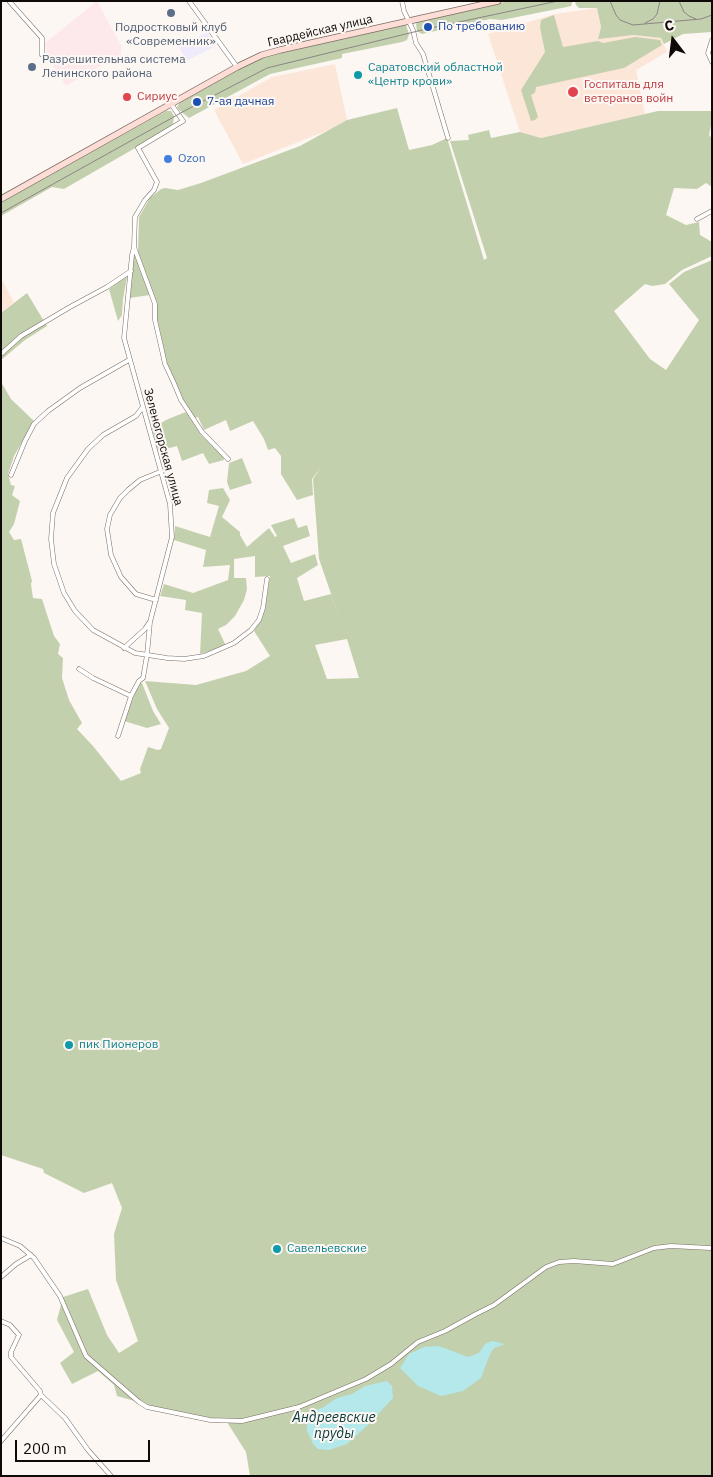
<!DOCTYPE html>
<html>
<head>
<meta charset="utf-8">
<style>
	body { margin:0 }
	#map { position:relative; width:713px; height:1477px; overflow:hidden; background:#fdf7f3; font-family:"IBM Plex Sans",sans-serif }
	canvas { display:block }
	.frame { position:absolute; inset:0; border:2px solid #0f0a07; pointer-events:none }
	.north { position:absolute; left:648px; top:15px; width:50px; height:50px; -webkit-text-stroke:4px #fdf7f3; paint-order:stroke; rotate:345deg; font-size:14px; font-weight:700; line-height:20px; text-align:center; color:#0f0a07 }
	.north::after { content:''; display:block; margin:auto; width:18px; height:22px; background:#0f0a07; clip-path:polygon(50% 0,100% 100%,50% 72%,0 100%) }
	.scale { position:absolute; left:15px; top:1440px; width:135px; height:22px; box-sizing:border-box; border:2px solid #0f0a07; border-top:0; padding-left:6px; font-size:15px; line-height:18px; white-space:nowrap; color:#0f0a07; -webkit-text-stroke:4px #fdf7f3; paint-order:stroke }
</style>
</head>
<body>
<div id="map">
<canvas width="713" height="1477"></canvas>
<div class="frame"></div>
<div class="north">С</div>
<div class="scale">200 m</div>
</div>
<script>
const ctx = document.querySelector('canvas').getContext('2d');
ctx.lineJoin = 'round';
function paint(path, color) { ctx.fillStyle = color; ctx.fill(path, 'evenodd'); }
const poly = rows => new Path2D(rows.map(r => 'M' + r).join(''));
function trace(path, color, width, dash) { ctx.strokeStyle = color; ctx.lineWidth = width; ctx.lineCap = dash ? 'butt' : 'round'; ctx.setLineDash(dash || []); ctx.stroke(path); }
function drawText(font, color, halo, rows, align = 'center') {
  ctx.font = font + ' "IBM Plex Sans",sans-serif'; ctx.lineWidth = 4; ctx.setLineDash([]); ctx.textBaseline = 'middle'; ctx.strokeStyle = halo; ctx.fillStyle = color; for (const [text, x, y, turn = 0] of rows) {
    ctx.save(); ctx.translate(x, y); ctx.rotate((+turn || 0) * Math.PI / 180); ctx.textAlign = isNaN(turn) ? turn : align; if (halo) ctx.strokeText(text, 0, 0); ctx.fillText(text, 0, 0); ctx.restore();
  }
}
paint(poly([
	[597,8,601,27,598,38,634,35,661,38,667,52,636,70,645,114,541,138,520,132,488,34,555,14],
	[335,64,347,120,331,129,243,164,214,110,272,77],
	[1,278,14,302,1,313]
]), '#fce6d8');
paint(poly([
	[207,32,216,46,186,61,179,47]
]), '#f0ebfc');
paint(poly([
	[97,1,121,46,121,54,66,86,47,55,45,43]
]), '#fde8ec');
paint(poly([
	[509,1,572,1,572,3,571,6,567,7,502,20,490,19,422,34,417,31,416,24,418,21],
	[575,1,712,1,712,32,683,34,664,44,661,38,634,35,598,39,601,27,597,8,579,8,576,5],
	[554,15,563,47,598,41,603,43,635,37,660,40,662,45,624,68,536,87,535,93,531,95,538,117,535,120,531,121,521,90,545,52,540,27,541,20],
	[403,25,406,25,409,34,407,40,402,42,342,54,342,58,270,74,189,118,178,109,177,107,180,102,235,71,260,58],
	[397,108,409,150,432,145,447,138,484,260,487,258,450,141,469,140,468,135,489,130,491,138,520,132,541,138,658,111,712,111,712,121,709,135,712,138,712,187,706,183,697,189,674,188,666,215,686,225,699,222,700,235,712,242,712,256,682,270,665,284,652,286,645,284,614,311,650,359,666,370,699,320,669,284,684,272,712,260,712,1476,250,1476,246,1452,225,1419,209,1418,173,1412,117,1396,114,1385,98,1371,72,1384,60,1363,74,1352,57,1320,63,1297,88,1289,107,1335,119,1353,138,1341,116,1280,114,1234,122,1208,112,1183,84,1193,44,1173,43,1169,1,1155,1,382,11,399,34,421,14,456,8,474,11,485,15,486,12,495,20,501,14,524,9,532,14,540,21,539,32,581,31,584,33,598,42,599,54,636,60,644,58,654,63,658,62,678,69,700,82,723,77,729,93,746,121,781,141,773,140,769,148,747,158,750,161,749,169,728,157,709,145,681,196,685,246,671,270,656,254,631,265,609,270,576,255,577,255,556,234,559,234,578,246,578,247,589,244,600,235,616,226,625,218,629,226,646,200,654,202,613,185,610,186,600,160,596,164,584,193,593,228,580,230,565,203,567,206,550,174,540,175,526,210,537,219,506,207,503,209,490,223,488,230,500,222,517,240,532,240,535,247,547,269,528,275,537,277,536,271,525,294,518,298,528,307,525,310,536,283,546,291,563,315,554,318,565,297,578,304,601,331,594,346,637,319,559,313,479,322,466,312,479,313,495,297,500,281,474,281,456,275,448,268,450,264,439,253,421,230,431,226,420,204,430,198,417,194,418,186,407,168,368,156,313,138,253,139,217,150,198,161,189,165,188,178,190,201,183,300,146,347,120],
	[347,639,359,678,327,679,315,645],
	[166,111,171,111,174,116,173,124,170,128,64,189,52,187,1,216,1,202],
	[136,254,140,270,150,295,129,298,133,257],
	[125,277,127,277,123,299,122,315,118,321,109,289],
	[27,293,47,326,25,340,1,360,1,313],
	[186,412,201,435,223,456,224,460,209,464,203,453,182,461,177,446,158,451,152,428,168,419],
	[242,458,252,483,230,490,227,482,229,463],
	[139,683,142,683,153,711,161,724,147,728,124,721]
]), '#c3d0ad');
paint(poly([
	[492,1341,505,1344,494,1348,490,1354,481,1378,463,1391,441,1396,418,1386,400,1368,409,1354,424,1347,439,1346,468,1357,479,1353,485,1344],
	[387,1381,392,1386,393,1398,369,1424,347,1444,329,1450,318,1449,313,1444,307,1431,307,1418,309,1412,322,1408,337,1398,352,1394,365,1386]
]), '#b4e8eb');
const street = poly([
	[9,1,42,38,42,55],
	[189,1,237,67],
	[402,1,404,11,413,30,416,43,423,54,448,138],
	[712,40,708,53,712,62],
	[171,104,183,121,138,148,157,182,154,190,145,200,135,217,134,247,155,304,155,320,161,346,165,364,173,381,181,400,202,432,228,459],
	[697,219,712,211],
	[1,354,21,336,70,307,107,287,131,271],
	[142,408,136,416,103,435,88,449,67,478,53,513,51,539,54,564,64,593,75,611,93,630,135,653,167,658,184,659,204,656,234,643,251,630,259,620,263,608,267,579],
	[11,475,25,441,34,424,48,411,80,388,129,360],
	[156,600,136,594,121,577,111,555,107,529,110,515,120,498,128,490,140,480,162,471],
	[124,648,145,629,149,623],
	[79,669,93,678,131,696],
	[118,736,131,696,139,681,143,678,147,655,150,622,172,537,170,504,124,338,132,255,134,247],
	[1,1238,20,1246,34,1258,60,1296,86,1356,139,1402,147,1407,210,1420,242,1421,299,1407,366,1379,391,1364,418,1342,445,1331,476,1314,494,1305,546,1267,559,1262,574,1261,613,1264,654,1248,671,1246,710,1248],
	[1,1277,16,1264,31,1255],
	[1,1321,10,1325,19,1335,11,1352,11,1357,40,1391,41,1395,65,1418,88,1450,111,1476],
	[1,1441,41,1395]
]);
const secondary = poly([
	[1,199,237,67,262,55,280,50,498,1]
]);
trace(street, '#7a6d64', 5);
trace(secondary, '#7a6d64', 7);
trace(street, '#fff', 4);
trace(secondary, '#ffddd7', 5.5);
trace(poly([
	[610,1,616,15,620,20,633,25,701,19,712,15],
	[679,1,684,12,689,16,696,19],
	[645,23,653,19,657,14,660,1],
	[1,213,188,109,267,68,426,29,558,1]
]), '#8b8582', 1);
for (const [x, y, r, color] of [
	[171,13,5,"#5c6f8a"],
	[428,27,5,"#1a4fb4"],
	[32,67,5,"#5c6f8a"],
	[358,75,5,"#0f9aa8"],
	[573,92,6,"#e0444e"],
	[127,97,5,"#e0444e"],
	[197,102,5,"#1a4fb4"],
	[168,159,5,"#3f7fe0"],
	[69,1045,5,"#0f9aa8"],
	[277,1249,5,"#0f9aa8"]
]) { const dot = new Path2D(); dot.arc(x, y, r, 0, 2 * Math.PI); ctx.fillStyle = color; ctx.fill(dot); trace(dot, '#fdf7f3', 2); }
drawText('12px', '#164399', '#fdf7f3', [
	["По требованию",438,27],
	["7-ая дачная",207,102]
], 'left');
drawText('12px', '#4e5e75', '#fdf7f3', [
	["Подростковый клуб",171,28],
	["«Современник»",171,42],
	["Разрешительная система",42,60,"left"],
	["Ленинского района",42,74,"left"]
]);
drawText('12px', '#0f0a07', '#fdf7f3', [
	["Гвардейская улица",320,31,-13],
	["Зеленогорская улица",163,447,75]
]);
drawText('12px', '#0d838f', '#fdf7f3', [
	["Саратовский областной",368,68],
	["«Центр крови»",368,82],
	["пик Пионеров",79,1045],
	["Савельевские",287,1249]
], 'left');
drawText('12px', '#be3a42', '#fdf7f3', [
	["Госпиталь для",584,85],
	["ветеранов войн",584,99],
	["Сириус",137,97]
], 'left');
drawText('12px', '#366cbe', '#fdf7f3', [
	["Ozon",178,159]
], 'left');
drawText('italic 14px', '#06393b', '#fdf7f3', [
	["Андреевские",334,1418],
	["пруды",334,1434]
]);
</script>
</body>
</html>
